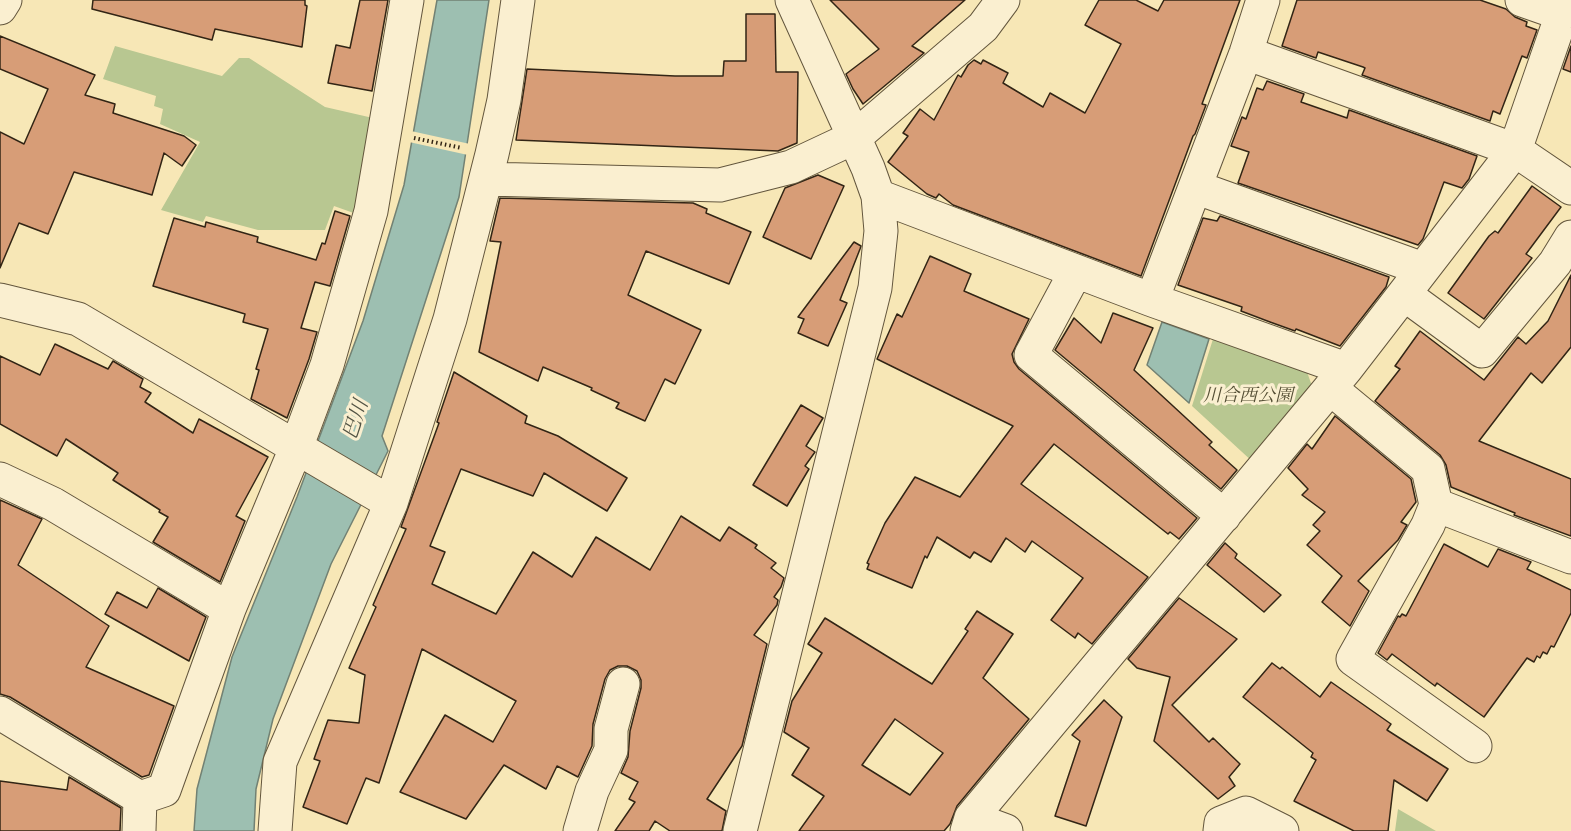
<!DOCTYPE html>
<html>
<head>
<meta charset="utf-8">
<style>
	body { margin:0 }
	canvas { display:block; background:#f7e7b6 }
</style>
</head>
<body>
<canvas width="1571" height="831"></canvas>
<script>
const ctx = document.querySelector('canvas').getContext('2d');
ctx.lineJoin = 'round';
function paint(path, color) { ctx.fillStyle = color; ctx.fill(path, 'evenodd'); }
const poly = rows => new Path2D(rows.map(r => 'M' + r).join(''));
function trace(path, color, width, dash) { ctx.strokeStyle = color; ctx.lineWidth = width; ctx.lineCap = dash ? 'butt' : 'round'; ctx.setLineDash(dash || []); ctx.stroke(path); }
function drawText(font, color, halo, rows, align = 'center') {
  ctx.font = font + ' Cardo,"Noto Serif JP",serif'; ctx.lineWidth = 6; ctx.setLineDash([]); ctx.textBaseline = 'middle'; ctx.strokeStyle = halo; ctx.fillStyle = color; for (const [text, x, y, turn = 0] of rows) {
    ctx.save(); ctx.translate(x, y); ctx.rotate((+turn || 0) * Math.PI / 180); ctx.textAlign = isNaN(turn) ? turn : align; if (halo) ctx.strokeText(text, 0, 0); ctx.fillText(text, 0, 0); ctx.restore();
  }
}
paint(poly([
	[115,46,222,76,239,58,249,58,325,107,373,118,362,216,334,206,325,230,258,230,206,216,203,222,161,210,200,142,160,124,163,109,154,106,156,96,103,79],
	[1213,339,1306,369,1313,389,1254,463,1192,406],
	[1398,809,1436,831,1395,831]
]), '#b8c791');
const water = poly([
	[437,0,489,0,459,197,382,436,388,451,331,564,273,719,256,789,254,831,194,831,197,789,232,657,297,497,363,321,404,185,437,0],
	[1162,322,1209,339,1189,403,1147,365,1162,322]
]);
paint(water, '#9dbfb1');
trace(water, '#728173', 1.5);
paint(poly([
	[411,131,470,144,468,155,409,142]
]), '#f7e7b6');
const building = poly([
	[93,0,305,0,305,5,307,6,302,47,215,29,212,40,92,9,93,0],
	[360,0,388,0,372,91,328,83,336,45,350,48,360,0],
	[830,0,965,0,912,46,924,53,863,104,853,89,846,74,879,49,830,0],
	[1099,0,1136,0,1158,11,1164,0,1240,0,1202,104,1206,105,1195,134,1193,136,1141,276,953,205,939,194,936,198,927,194,888,162,908,136,903,133,920,109,934,120,958,75,961,77,968,65,974,60,981,64,983,60,1008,73,1003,83,1043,107,1050,93,1085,113,1121,44,1085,25,1099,0],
	[1297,0,1480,0,1506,9,1515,17,1527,22,1526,26,1537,30,1527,58,1522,56,1500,114,1493,111,1490,121,1362,75,1365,68,1363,67,1318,52,1316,58,1282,46,1297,0],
	[746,14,775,14,776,72,798,72,797,143,778,151,516,140,527,69,675,76,723,76,724,61,746,61,746,14],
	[0,36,95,75,85,95,115,104,113,113,184,136,196,145,182,166,164,153,152,195,74,172,48,234,19,223,0,268,0,132,24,144,48,89,0,69,0,36],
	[1571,46,1571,72,1563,69,1571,46],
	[1267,81,1304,94,1301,102,1347,118,1349,110,1477,156,1469,179,1462,188,1444,182,1423,239,1418,245,1238,183,1249,152,1231,146,1242,117,1246,119,1257,88,1263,90,1267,81],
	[818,175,844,186,811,259,763,237,785,188,818,175],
	[1532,186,1561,207,1526,254,1532,258,1484,319,1448,293,1489,236,1495,231,1498,233,1532,186],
	[500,198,693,203,707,209,706,213,751,232,729,284,646,251,628,295,701,330,675,384,665,379,645,421,616,408,619,403,591,390,592,388,543,367,538,381,479,352,501,242,490,241,500,198],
	[335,211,350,216,330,286,315,282,301,328,317,332,309,359,287,418,251,399,259,370,256,369,268,329,243,322,245,314,153,286,174,218,205,227,206,222,258,237,257,242,316,260,322,243,325,244,335,211],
	[1220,216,1389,277,1386,287,1340,346,1296,329,1295,331,1270,322,1241,311,1242,307,1178,285,1203,218,1217,221,1220,216],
	[854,242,861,246,860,249,840,300,847,303,828,346,798,333,804,319,798,317,854,242],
	[930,256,971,274,964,291,1029,319,1012,354,1014,362,1019,369,1197,518,1179,539,1170,532,1168,534,1054,444,1021,484,1148,577,1092,644,1078,633,1075,638,1051,620,1083,578,1032,541,1025,552,1006,538,991,562,974,552,970,558,937,537,927,558,925,556,912,588,867,569,869,564,867,563,885,523,915,477,960,497,1013,426,877,359,897,314,902,317,930,256],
	[1571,275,1571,347,1542,383,1531,373,1479,441,1571,479,1571,536,1514,515,1515,513,1451,487,1446,465,1440,455,1375,401,1400,369,1395,366,1420,331,1484,380,1518,337,1526,344,1548,321,1571,275],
	[1113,313,1153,328,1134,370,1212,442,1209,445,1237,470,1221,489,1055,350,1074,318,1101,343,1113,313],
	[55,344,108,369,113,361,143,379,140,387,151,393,145,402,193,433,199,419,268,457,236,516,245,521,220,582,153,542,168,517,159,512,160,510,113,480,118,473,66,439,57,456,0,424,0,356,40,375,55,344],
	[454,372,527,416,525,423,558,436,627,478,607,511,544,473,533,496,461,469,430,546,445,552,432,584,496,614,533,552,572,577,596,537,650,570,681,516,720,541,729,527,757,545,755,548,776,563,771,568,784,578,781,587,774,597,778,600,777,605,754,635,767,644,742,746,707,799,726,811,722,831,670,831,655,821,649,831,615,831,635,802,629,799,638,782,621,773,628,757,630,731,641,688,641,680,637,671,627,666,618,666,610,670,605,679,593,724,592,746,578,777,557,766,546,789,504,765,466,819,400,792,445,715,493,742,516,701,422,649,379,783,366,778,347,824,303,807,320,761,314,759,328,720,359,723,365,675,349,668,376,607,373,605,406,529,401,527,439,423,437,422,454,372],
	[801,405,823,418,806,446,815,452,805,466,809,469,787,506,753,485,801,405],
	[1335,416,1411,479,1416,502,1401,522,1407,525,1398,540,1358,581,1369,591,1350,626,1322,602,1342,576,1307,545,1320,531,1313,525,1325,512,1302,495,1308,489,1288,468,1307,444,1312,449,1335,416],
	[0,500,42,519,18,565,109,626,86,667,174,706,149,775,142,777,10,697,0,694,0,500],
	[1225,543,1237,554,1235,558,1281,595,1264,612,1207,565,1225,543],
	[1444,544,1488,567,1498,549,1531,562,1527,569,1571,590,1571,613,1554,647,1551,646,1547,654,1543,652,1540,658,1537,656,1534,662,1527,658,1484,717,1437,683,1435,686,1392,654,1387,660,1378,653,1398,616,1400,617,1402,614,1406,616,1444,544],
	[158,588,206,617,189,661,105,614,117,592,147,608,158,588],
	[1179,598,1237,639,1172,705,1209,742,1213,738,1240,764,1229,777,1235,786,1218,799,1154,741,1170,677,1137,668,1128,659,1179,598],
	[977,611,1013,634,983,678,1029,719,957,806,950,824,944,831,799,831,824,796,792,775,809,748,784,732,792,701,822,653,808,644,825,618,932,684,968,631,965,629,977,611],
	[895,719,943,753,910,795,862,765,895,719],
	[1272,663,1280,669,1282,667,1320,697,1331,682,1391,724,1387,730,1448,769,1427,801,1394,780,1388,831,1354,831,1294,801,1316,760,1311,757,1313,753,1243,697,1272,663],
	[1104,700,1122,717,1086,826,1055,816,1080,741,1072,735,1104,700],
	[69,777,121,808,120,831,0,831,0,781,67,790,69,777]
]);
paint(building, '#d79d77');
trace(building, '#322515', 1.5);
const minor = poly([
	[1522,0,1562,14],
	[0,8,5,0],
	[1246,53,1515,150,1571,188],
	[486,179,720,185,791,167,855,137,983,27,1003,0],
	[1195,187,1423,269],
	[878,196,1152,300,1346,369],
	[1076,271,1031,355,1224,516],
	[1404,294,1482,351,1555,263,1571,237],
	[0,300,78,319,391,503],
	[1152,300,1246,53,1263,0],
	[1330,388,1428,469,1436,505,1428,525,1353,659,1475,746],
	[0,479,53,504,229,609],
	[1436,505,1571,557],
	[0,713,140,798,164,790,229,609,296,448,327,365,371,211,407,0],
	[971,818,1006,831],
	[139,831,140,798],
	[275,831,280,762,391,503,450,319,492,154,504,100,518,0],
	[580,831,592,791,611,750,611,729,623,684],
	[740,831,875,288,881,231,878,196,868,168,792,0],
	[967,831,971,818,1346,369,1515,150,1567,0],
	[1220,831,1221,823,1246,813,1282,831]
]);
trace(minor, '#63563d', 35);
trace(poly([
	[414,138,462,148]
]), '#322515', 4, [1.5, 3]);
trace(minor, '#faefd0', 33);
drawText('italic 18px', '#544e34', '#faefd0', [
	["川合西公園",1248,397]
]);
drawText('italic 20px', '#525344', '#faefd0', [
	["巴川",357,420,-72]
]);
</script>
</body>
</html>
